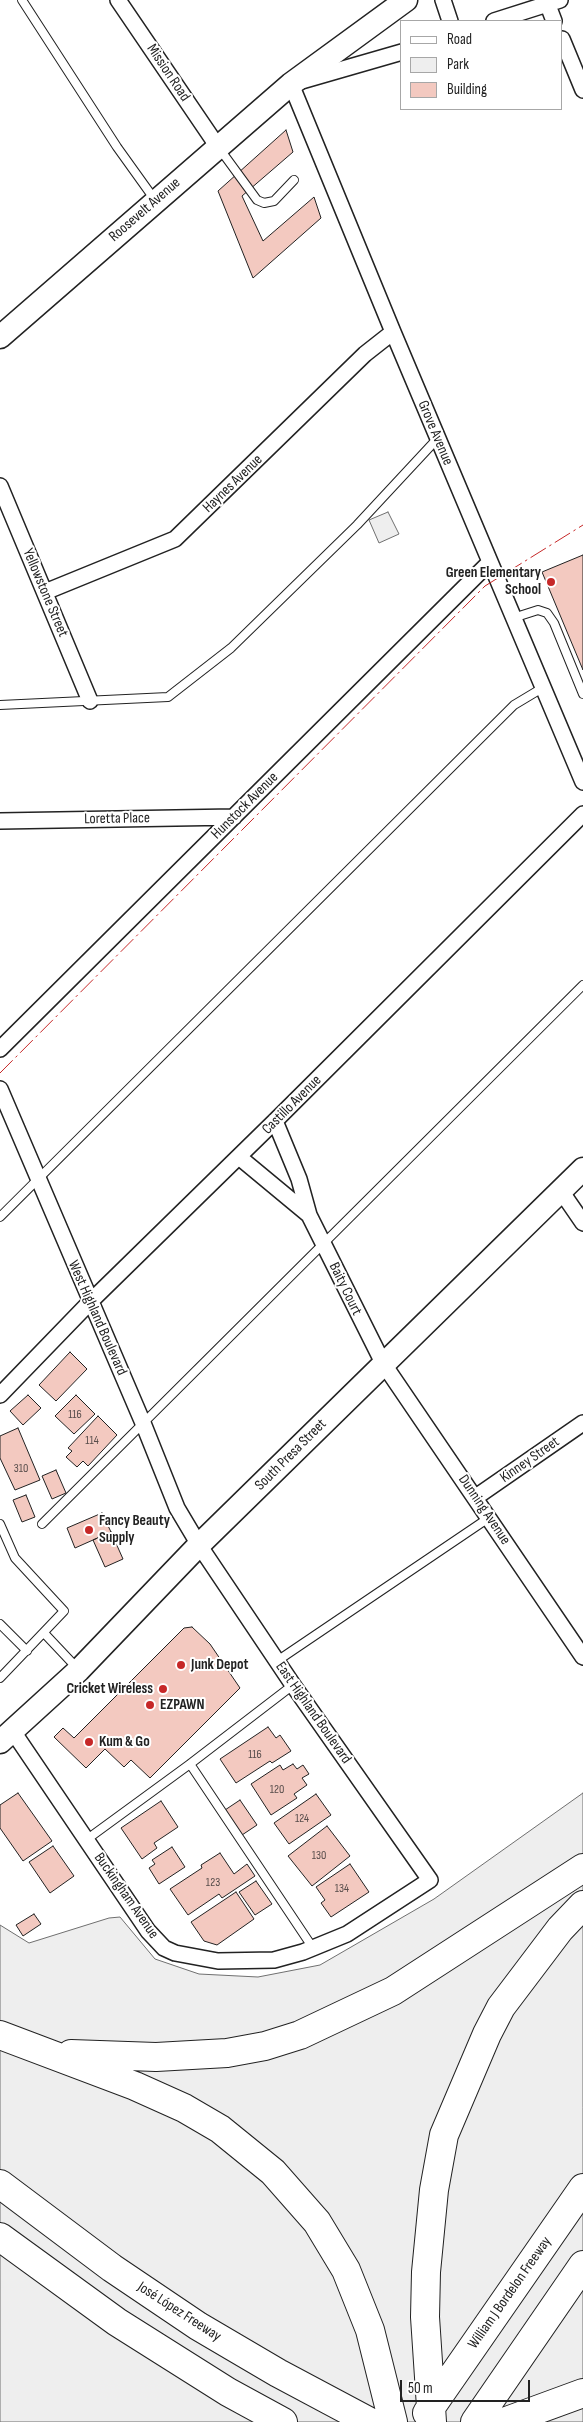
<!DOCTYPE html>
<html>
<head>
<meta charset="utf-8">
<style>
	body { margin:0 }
	#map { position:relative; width:583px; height:2422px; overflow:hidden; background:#fff; font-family:"Sofia Sans Condensed",sans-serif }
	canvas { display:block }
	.legend { position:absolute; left:400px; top:20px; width:162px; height:90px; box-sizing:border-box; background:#fff; border:1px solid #a7a7a7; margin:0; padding:6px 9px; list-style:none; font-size:15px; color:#222 }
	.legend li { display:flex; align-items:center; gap:10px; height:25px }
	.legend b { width:25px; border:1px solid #a7a7a7 }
	.scale { position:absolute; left:400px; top:2380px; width:130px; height:22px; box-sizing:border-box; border:2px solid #222; border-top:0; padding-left:6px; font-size:15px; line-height:18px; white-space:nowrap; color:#222; -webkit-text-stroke:4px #fff; paint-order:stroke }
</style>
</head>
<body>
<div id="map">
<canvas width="583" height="2422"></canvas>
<ul class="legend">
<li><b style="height:6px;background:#fff"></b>Road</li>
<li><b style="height:14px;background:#eee"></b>Park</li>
<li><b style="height:14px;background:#f3c9c0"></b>Building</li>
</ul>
<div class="scale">50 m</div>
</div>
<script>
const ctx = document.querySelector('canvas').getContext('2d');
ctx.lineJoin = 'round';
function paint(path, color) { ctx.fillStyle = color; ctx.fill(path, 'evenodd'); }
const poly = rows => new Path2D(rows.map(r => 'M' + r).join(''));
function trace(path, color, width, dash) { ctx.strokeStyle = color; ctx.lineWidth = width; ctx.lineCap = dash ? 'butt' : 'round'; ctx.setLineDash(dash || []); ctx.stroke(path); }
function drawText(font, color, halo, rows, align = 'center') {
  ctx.font = font + ' "Sofia Sans Condensed",sans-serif'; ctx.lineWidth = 4; ctx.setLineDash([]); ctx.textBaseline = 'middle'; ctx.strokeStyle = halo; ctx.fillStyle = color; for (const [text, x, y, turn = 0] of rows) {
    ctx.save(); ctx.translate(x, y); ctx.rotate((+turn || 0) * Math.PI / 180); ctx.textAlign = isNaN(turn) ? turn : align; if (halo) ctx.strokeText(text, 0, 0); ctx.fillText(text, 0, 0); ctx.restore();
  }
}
const green = poly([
	[388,512,399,534,379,543,369,520,388,512],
	[583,1793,583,2422,0,2422,0,1925,29,1943,109,1918,120,1917,155,1959,199,1974,258,1977,320,1965,434,1899,583,1793]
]);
paint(green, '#eee');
trace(green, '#6f6f6f', 1);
const building = poly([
	[286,130,293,152,242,196,263,241,314,197,321,218,253,278,218,191,286,130],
	[583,555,583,670,542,572,583,555],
	[70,1352,87,1369,56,1401,39,1385,70,1352],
	[28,1395,41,1408,23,1425,10,1411,28,1395],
	[76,1395,95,1414,74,1434,55,1416,76,1395],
	[98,1416,117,1435,88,1466,83,1461,77,1467,66,1457,72,1451,68,1448,98,1416],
	[18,1428,40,1480,15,1490,0,1458,0,1436,18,1428],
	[56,1470,66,1493,52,1499,42,1476,56,1470],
	[26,1495,35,1517,22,1522,13,1500,26,1495],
	[102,1513,111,1532,75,1548,67,1528,102,1513],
	[111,1532,123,1559,105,1567,93,1540,111,1532],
	[192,1627,210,1644,240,1688,150,1778,131,1760,124,1767,105,1749,86,1768,54,1737,63,1728,74,1738,184,1628,192,1627],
	[268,1727,276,1738,280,1735,291,1751,272,1763,270,1761,236,1783,220,1759,268,1727],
	[293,1764,297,1769,303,1765,309,1774,302,1778,307,1785,294,1794,297,1798,271,1815,251,1784,280,1765,283,1770,293,1764],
	[18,1793,52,1841,23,1861,0,1828,0,1805,18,1793],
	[316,1794,331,1815,289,1844,274,1823,316,1794],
	[240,1800,257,1825,242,1835,225,1810,240,1800],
	[161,1801,178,1827,154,1843,157,1848,142,1859,121,1828,161,1801],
	[327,1826,350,1856,312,1886,288,1856,327,1826],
	[53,1846,74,1876,50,1893,29,1862,53,1846],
	[172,1847,185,1867,159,1884,149,1868,155,1864,152,1860,172,1847],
	[220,1853,234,1874,247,1864,255,1876,222,1898,219,1894,188,1915,170,1889,202,1868,201,1865,220,1853],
	[350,1864,369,1892,331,1917,321,1903,325,1900,316,1887,350,1864],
	[256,1881,272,1904,255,1915,239,1892,256,1881],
	[236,1892,254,1919,217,1945,204,1941,191,1922,236,1892],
	[34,1914,41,1924,23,1936,16,1925,34,1914]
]);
paint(building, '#f3c9c0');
trace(building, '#222', 1);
const service = poly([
	[22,0,117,147,155,200],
	[219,148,257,200,264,203,274,201,294,180],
	[513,618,538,610,547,613,554,623,583,694],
	[0,705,168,697,231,648,357,525,437,439],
	[0,1217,514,705,544,687],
	[0,1524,15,1558,64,1611,0,1678],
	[42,1524,583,985],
	[0,1624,27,1651],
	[44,1633,77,1668],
	[277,1661,490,1517],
	[190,1764,313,1948],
	[86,1840,190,1764,293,1685]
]);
const minor = poly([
	[118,0,218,147],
	[443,0,450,21],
	[546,0,554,21],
	[494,21,560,0],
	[562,39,583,90],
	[402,52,291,84,393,332,583,782],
	[0,486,90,701],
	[45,592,175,539,365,354,393,332],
	[0,821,234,817],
	[0,1049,490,562],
	[0,1089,143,1423,177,1508,199,1545,293,1685,430,1880,347,1934,303,1952,274,1960,218,1961,175,1953,164,1948,148,1931,12,1730],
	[275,1121,299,1179,309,1215],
	[239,1157,309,1215,383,1363,583,1657],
	[561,1191,583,1223],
	[0,1395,90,1302,275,1121,583,814],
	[476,1497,583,1423]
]);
const secondary = poly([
	[0,337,291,84,406,0],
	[0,1742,79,1670,199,1545,583,1169]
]);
const motorway = poly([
	[0,2035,135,2086,184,2108,220,2129,273,2172,317,2222,346,2270,370,2330,393,2422],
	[71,2054,156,2057,227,2053,265,2046,300,2035,393,1991,583,1868],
	[0,2184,112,2268,198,2326,278,2373,370,2422],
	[0,2237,117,2322,228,2392,283,2422],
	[427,2413,583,2188],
	[432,2422,425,2317,426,2272,434,2190,444,2135,487,2034,501,2007,560,1929,583,1905],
	[475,2422,583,2265],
	[504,2422,583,2393]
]);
trace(service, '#222', 10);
trace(minor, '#222', 18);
trace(secondary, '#222', 25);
trace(motorway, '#222', 30);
trace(service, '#fff', 8);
trace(minor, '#fff', 15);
trace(secondary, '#fff', 22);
trace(motorway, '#fff', 28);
trace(poly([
	[0,1073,485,586,583,525]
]), '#c62828', 1, [18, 4, 2.5, 4]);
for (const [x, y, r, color] of [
	[551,582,5,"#c62828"],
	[89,1530,5,"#c62828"],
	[181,1665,5,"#c62828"],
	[163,1689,5,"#c62828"],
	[150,1705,5,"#c62828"],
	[89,1742,5,"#c62828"]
]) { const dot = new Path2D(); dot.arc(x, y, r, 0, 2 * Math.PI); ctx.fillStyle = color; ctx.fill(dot); trace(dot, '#fff', 2); }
drawText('12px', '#564c4a', null, [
	["116",75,1415],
	["114",92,1441],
	["310",21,1469],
	["116",255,1755],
	["120",277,1790],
	["124",302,1819],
	["130",319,1856],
	["123",213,1883],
	["134",342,1889]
]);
drawText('15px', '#222', '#fff', [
	["Mission Road",168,73,56],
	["Roosevelt Avenue",145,210,-41],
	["Grove Avenue",435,433,67],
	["Haynes Avenue",233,484,-44],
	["Yellowstone Street",45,593,67],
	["Hunstock Avenue",245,806,-45],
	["Loretta Place",117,819,-1],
	["Castillo Avenue",292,1105,-45],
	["Baity Court",345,1289,64],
	["West Highland Boulevard",97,1318,66],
	["South Presa Street",291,1455,-45],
	["Kinney Street",530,1460,-35],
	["Dunning Avenue",484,1510,56],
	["East Highland Boulevard",313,1713,55],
	["Buckingham Avenue",126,1896,55],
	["William J Bordelon Freeway",510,2293,-55],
	["José López Freeway",179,2312,33]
]);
drawText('bold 15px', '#222', '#fff', [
	["Green Elementary",541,573,"right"],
	["School",541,590,"right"],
	["Fancy Beauty",99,1521],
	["Supply",99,1538],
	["Junk Depot",191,1665],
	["Cricket Wireless",153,1689,"right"],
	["EZPAWN",160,1705],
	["Kum & Go",99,1742]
], 'left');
</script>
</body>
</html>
